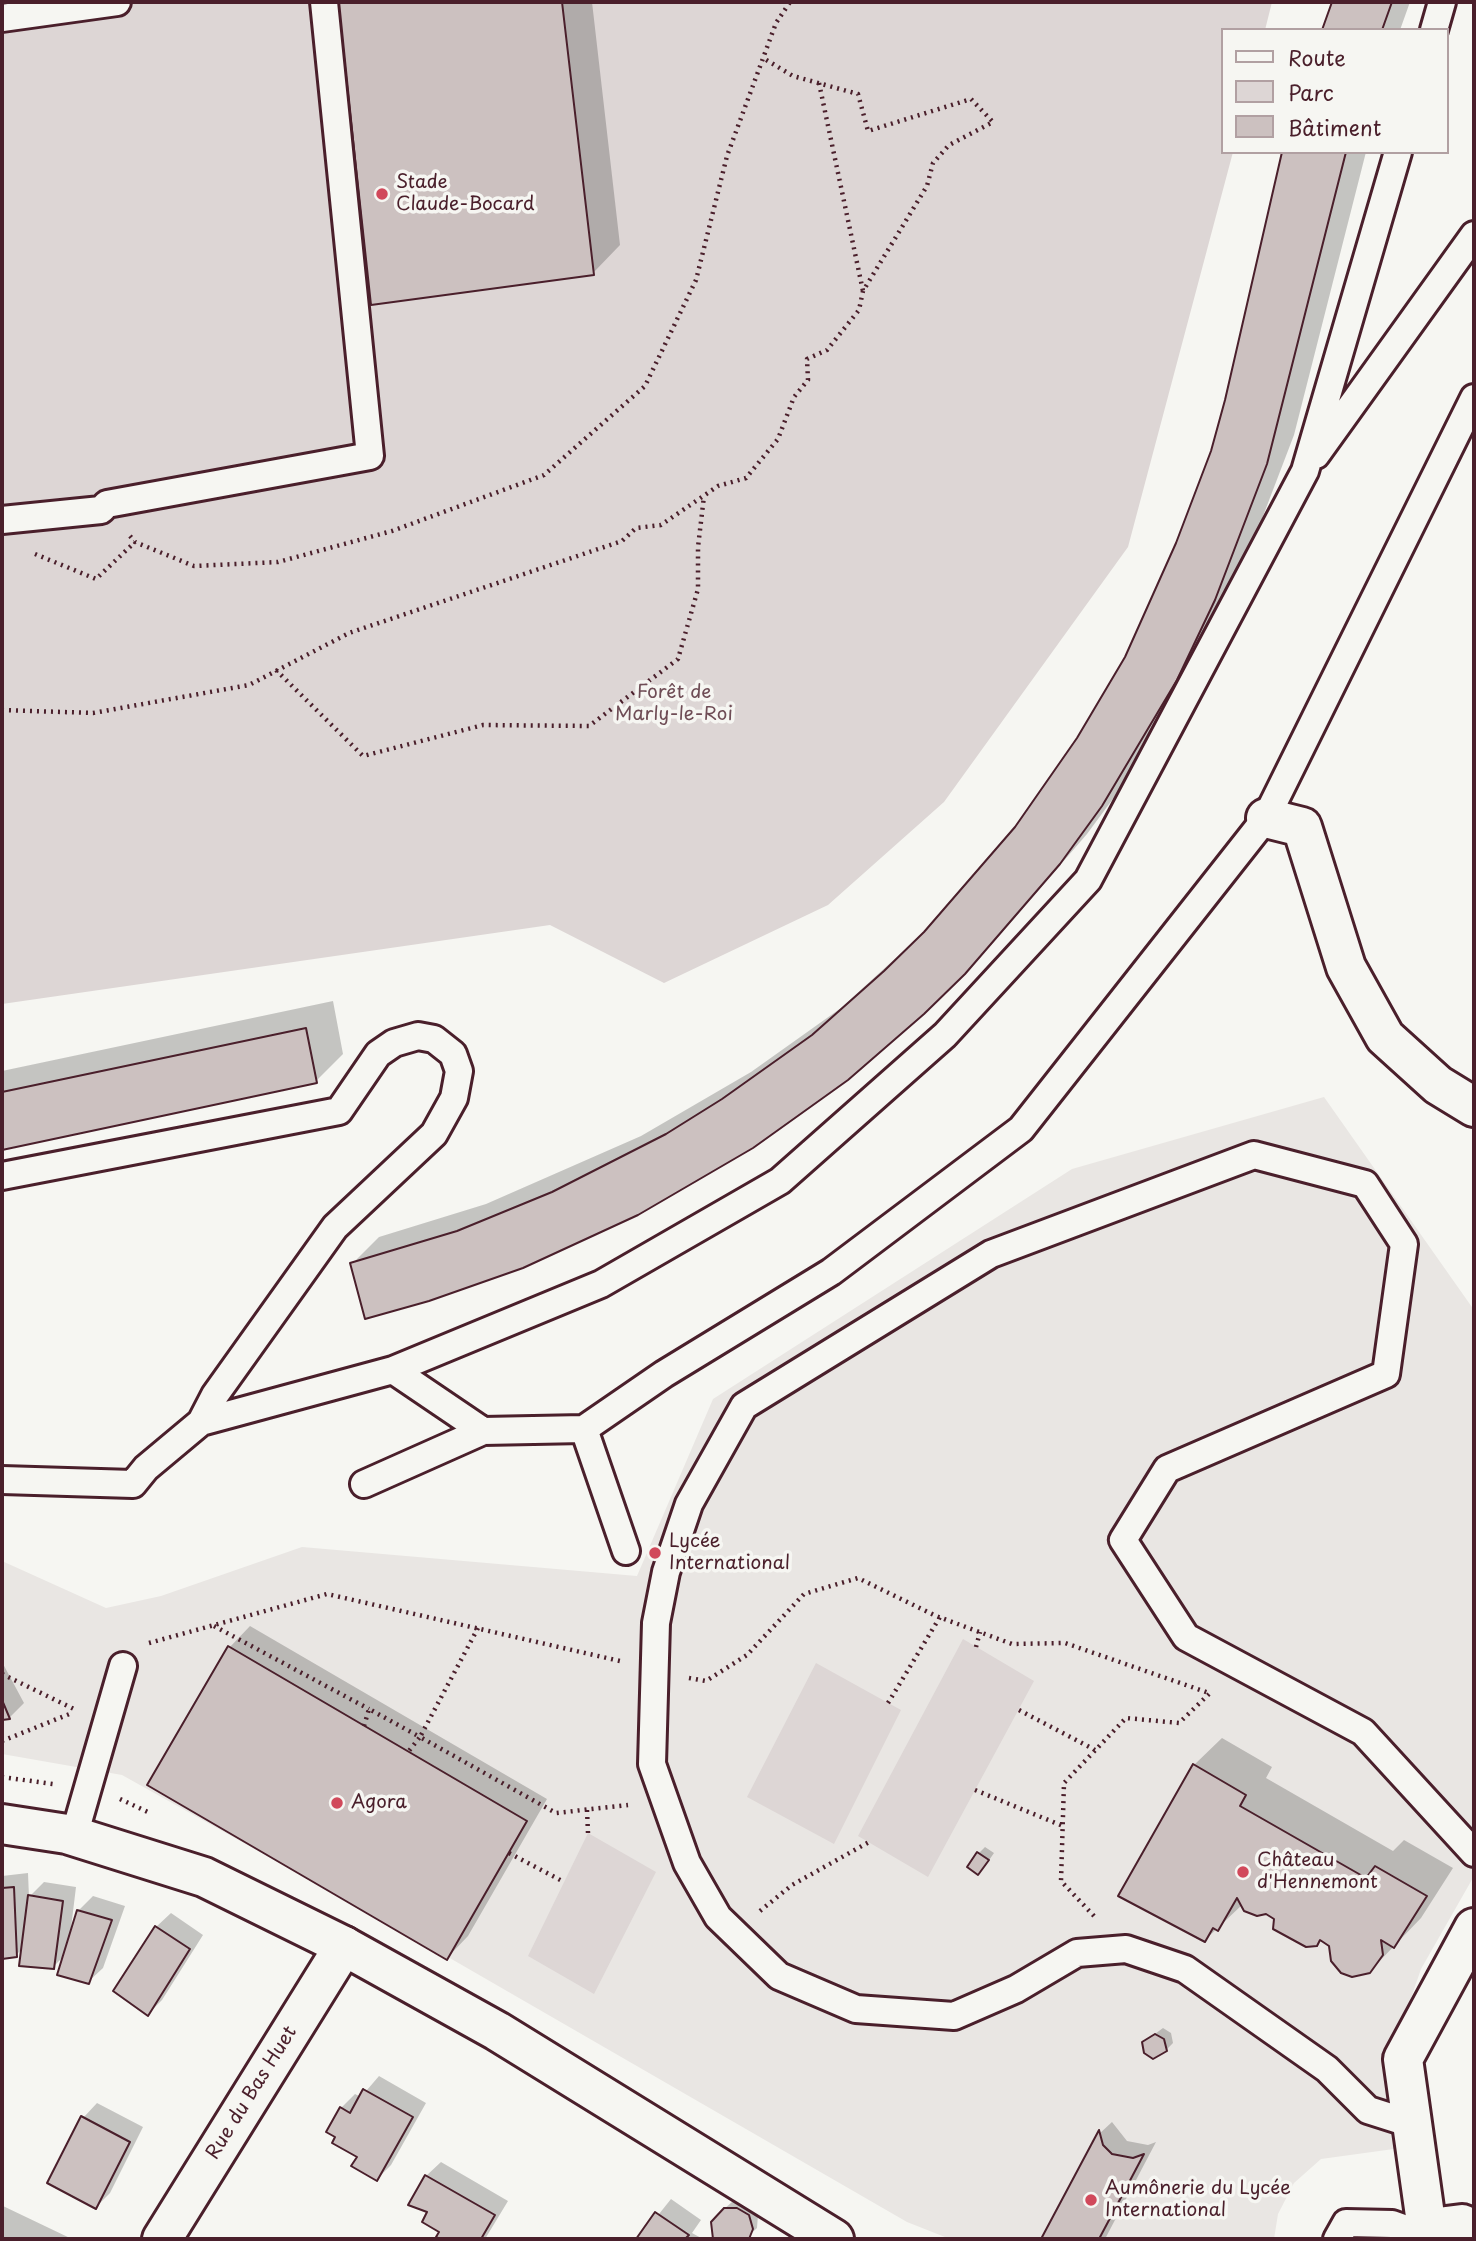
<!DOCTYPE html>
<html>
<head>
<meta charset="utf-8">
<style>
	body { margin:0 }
	#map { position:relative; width:1476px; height:2241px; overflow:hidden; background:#f6f6f2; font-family:"Playpen Sans",sans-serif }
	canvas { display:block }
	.frame { position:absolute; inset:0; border:4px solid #4a1f2b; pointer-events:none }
	.legend { position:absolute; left:1221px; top:28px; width:228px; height:126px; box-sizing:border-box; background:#f6f6f2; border:2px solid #b1a0a2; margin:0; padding:9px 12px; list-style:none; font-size:21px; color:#4a1f2b }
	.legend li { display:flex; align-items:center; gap:14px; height:35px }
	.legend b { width:35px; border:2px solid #b1a0a2 }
</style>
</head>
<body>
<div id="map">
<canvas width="1476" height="2241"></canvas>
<div class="frame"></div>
<ul class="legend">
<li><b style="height:9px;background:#f6f6f2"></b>Route</li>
<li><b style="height:19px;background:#ddd6d5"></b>Parc</li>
<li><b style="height:19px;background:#ccc1c0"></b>Bâtiment</li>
</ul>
</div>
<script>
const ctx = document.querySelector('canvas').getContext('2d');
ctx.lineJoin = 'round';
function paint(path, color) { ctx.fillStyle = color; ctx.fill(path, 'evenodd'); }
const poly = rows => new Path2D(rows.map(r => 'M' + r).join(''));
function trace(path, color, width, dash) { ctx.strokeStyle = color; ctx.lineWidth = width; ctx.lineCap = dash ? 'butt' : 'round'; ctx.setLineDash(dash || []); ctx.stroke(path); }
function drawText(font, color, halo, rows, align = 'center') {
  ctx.font = font + ' "Playpen Sans",sans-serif'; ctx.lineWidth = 7; ctx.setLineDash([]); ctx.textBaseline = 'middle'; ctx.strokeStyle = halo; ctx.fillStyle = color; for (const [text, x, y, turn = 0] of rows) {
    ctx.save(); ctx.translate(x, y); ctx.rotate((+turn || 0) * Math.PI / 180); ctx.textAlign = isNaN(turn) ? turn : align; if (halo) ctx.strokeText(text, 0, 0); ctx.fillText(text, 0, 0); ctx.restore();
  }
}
paint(poly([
	[1324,1097,1474,1310,1474,1876,1421,1969,1397,2038,1401,2148,1321,2159,1294,2183,1278,2214,1274,2239,950,2239,907,2222,448,1957,122,1775,2,1754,2,1561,106,1608,161,1596,302,1547,637,1576,713,1399,1072,1169]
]), '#e9e6e3');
paint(poly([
	[2,2,1272,2,1265,30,1222,30,1222,152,1233,152,1128,547,944,802,828,905,664,983,550,925,2,1004],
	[963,1639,1034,1681,928,1877,858,1836],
	[816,1663,901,1710,834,1844,747,1797],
	[588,1833,656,1872,594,1994,528,1956]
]), '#ddd6d5');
paint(poly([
	[340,2,592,2,620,245,593,273,372,303],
	[1334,2,1410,2,1400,30,1324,30],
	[1284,152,1366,152,1294,435,1242,571,1129,777,1087,834,992,944,888,1044,808,1109,696,1182,576,1243,352,1264,379,1237,486,1204,641,1136,751,1072,841,1008,935,922,1016,828,1079,739,1126,658,1162,582,1212,451],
	[333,1001,343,1054,316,1081,2,1148,2,1071],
	[250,1626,547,1799,468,1936,447,1958,229,1648],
	[2,1662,24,1703,10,1717,2,1718],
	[1222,1738,1272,1767,1266,1778,1393,1851,1404,1840,1453,1868,1421,1918,1370,1971,1321,1939,1316,1944,1267,1912,1243,1904,1205,1940,1194,1765],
	[985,1847,994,1853,985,1866,979,1853],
	[28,1873,29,1897,44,1882,76,1887,71,1928,78,1911,93,1896,125,1906,103,1968,88,1982,64,1956,53,1967,23,1948,16,1955,2,1957,2,1876],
	[171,1913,203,1935,162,2000,148,2014,115,1991,156,1927],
	[1163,2028,1171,2033,1173,2043,1166,2050,1144,2042],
	[379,2076,426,2103,391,2165,377,2179,359,2156,341,2108,355,2094,361,2097],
	[97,2103,143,2127,110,2193,96,2207,83,2118],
	[1112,2122,1127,2141,1148,2145,1156,2142,1105,2239,1043,2239,1098,2135],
	[441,2162,508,2201,485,2239,444,2239,438,2236,441,2231,429,2211,426,2176],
	[671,2199,701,2220,692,2233,703,2239,639,2239],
	[732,2202,750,2204,758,2215,757,2228,745,2239,716,2239,713,2236,715,2217],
	[3,2206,72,2239,2,2239]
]), '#0003');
const building = poly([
	[338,2,562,2,594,275,371,305,338,2],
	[1332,2,1392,2,1382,30,1322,30,1332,2],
	[1282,152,1346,152,1267,464,1215,600,1177,680,1102,806,1060,864,965,974,924,1014,848,1080,753,1148,638,1215,523,1268,429,1301,365,1319,350,1263,457,1231,552,1192,666,1134,722,1099,812,1035,884,971,924,932,1015,827,1077,738,1125,657,1176,543,1211,451,1225,400,1282,152],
	[306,1028,317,1083,2,1150,2,1092,306,1028],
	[228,1646,527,1821,447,1960,147,1785,228,1646],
	[2,1700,10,1719,2,1720,2,1700],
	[1193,1764,1246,1795,1240,1806,1366,1878,1375,1866,1427,1896,1394,1948,1381,1940,1383,1955,1370,1973,1352,1977,1341,1973,1331,1961,1329,1946,1320,1940,1317,1946,1306,1947,1273,1929,1274,1919,1266,1914,1257,1916,1244,1911,1237,1898,1218,1931,1213,1928,1205,1942,1118,1896,1193,1764],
	[977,1852,989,1860,978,1875,967,1867,977,1852],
	[14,1887,17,1957,2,1959,2,1888,14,1887],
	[28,1895,63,1901,54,1969,19,1966,28,1895],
	[77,1910,112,1920,89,1984,57,1975,77,1910],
	[155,1926,190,1949,148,2016,113,1991,155,1926],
	[1155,2034,1164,2039,1167,2051,1153,2059,1144,2053,1142,2042,1155,2034],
	[363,2089,413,2117,377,2181,351,2166,357,2157,332,2143,335,2137,326,2132,340,2107,350,2113,363,2089],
	[81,2116,130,2142,96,2209,47,2183,81,2116],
	[1099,2130,1103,2145,1112,2154,1133,2158,1144,2154,1099,2239,1041,2239,1099,2130],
	[425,2175,495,2215,481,2239,440,2239,436,2237,439,2232,422,2222,427,2212,408,2205,425,2175],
	[724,2208,737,2208,749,2215,753,2229,749,2239,713,2239,711,2222,724,2208],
	[655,2212,689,2235,685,2239,636,2239,655,2212]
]);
paint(building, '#ccc1c0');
trace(building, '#4a1f2b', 2);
const lane = poly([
	[2,18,117,2],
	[1434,30,1442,2],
	[1316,455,1474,235],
	[2,520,101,510,107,504,370,456,324,2],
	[2,1176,339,1111,378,1054,394,1043,418,1036,434,1039,453,1054,459,1071,454,1098,434,1134,335,1227,215,1395,201,1422,146,1468,133,1484,2,1480],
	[393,1370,483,1431],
	[201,1422,393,1370,601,1284,780,1181,945,1035,1088,880,1305,471,1398,152],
	[584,1429,626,1551],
	[364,1484,483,1431,584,1429,664,1374,831,1272,1021,1129,1266,818,1474,398],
	[74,1836,123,1666],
	[1412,2124,1368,2110,1327,2069,1185,1969,1126,1949,1077,1953,1016,1989,954,2016,856,2009,779,1976,718,1917,687,1863,652,1764,656,1623,666,1572,689,1504,744,1406,991,1254,1254,1155,1365,1184,1404,1244,1386,1374,1167,1469,1123,1540,1186,1637,1363,1732,1474,1853],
	[1337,2239,1346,2223,1392,2224,1428,2237]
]);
const street = poly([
	[1266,818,1302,827,1346,967,1385,1037,1438,1085,1474,1107],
	[1428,2237,1403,2059,1474,1928],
	[162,2239,344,1946]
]);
const secondary = poly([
	[2,1824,67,1834,204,1877,344,1946,497,2031,834,2239],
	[1424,2239,1446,2226,1462,2224,1474,2230]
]);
trace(lane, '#4a1f2b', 32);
trace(street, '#4a1f2b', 44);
trace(secondary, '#4a1f2b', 44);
trace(poly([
	[819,83,863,291],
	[130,536,135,542,194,566,278,562,392,531,544,475,645,386,696,280,727,156,776,23,790,2],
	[35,554,96,579,135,542],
	[276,670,363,756,483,725,589,726,678,659,698,589,698,547,704,496],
	[2,710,93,713,249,685,349,633,622,541,636,528,661,525,718,486,746,478,778,439,794,397,808,380,807,359,827,350,859,310,863,291,927,186,933,163,949,145,993,122,971,99,868,131,858,94,793,76,763,58],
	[214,1626,369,1709],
	[478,1628,420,1737,556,1813,628,1805],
	[149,1643,327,1594,620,1661],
	[976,1647,980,1632],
	[2,1674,74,1709],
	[689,1678,706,1681,747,1655,804,1594,858,1578,936,1616,1012,1644,1065,1643,1209,1693],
	[888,1703,940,1617],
	[1019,1710,1095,1750],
	[364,1726,369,1709,420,1737,408,1752],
	[2,1741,72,1713],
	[2,1777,53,1784],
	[975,1790,1063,1826],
	[120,1799,150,1813],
	[587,1810,588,1833],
	[509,1853,564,1882],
	[760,1911,792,1885,869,1842],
	[1094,1916,1061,1881,1064,1783,1126,1718,1179,1723,1209,1694]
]), '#4a1f2b', 4.5, [2, 5]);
trace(lane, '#f6f6f2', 26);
trace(street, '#f6f6f2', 38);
trace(secondary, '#f6f6f2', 38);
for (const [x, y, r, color] of [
	[382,194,7,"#d1495b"],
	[655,1553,7,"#d1495b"],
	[337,1803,7,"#d1495b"],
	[1243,1872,7,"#d1495b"],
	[1091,2200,7,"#d1495b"]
]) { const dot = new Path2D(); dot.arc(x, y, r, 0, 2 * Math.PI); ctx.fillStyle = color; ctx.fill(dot); trace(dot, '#f6f6f2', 2.5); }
drawText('19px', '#4a1f2b', '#f6f6f2', [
	["Stade",396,183],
	["Claude-Bocard",396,205],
	["Lycée",669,1542],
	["International",669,1564],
	["Agora",351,1803],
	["Château",1257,1861],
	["d'Hennemont",1257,1883],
	["Aumônerie du Lycée",1105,2189],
	["International",1105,2211]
], 'left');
drawText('19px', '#6f4d56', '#f6f6f2', [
	["Forêt de",674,693],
	["Marly-le-Roi",674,715]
]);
drawText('19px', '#4a1f2b', '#f6f6f2', [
	["Rue du Bas Huet",252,2093,-58]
]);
</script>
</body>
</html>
